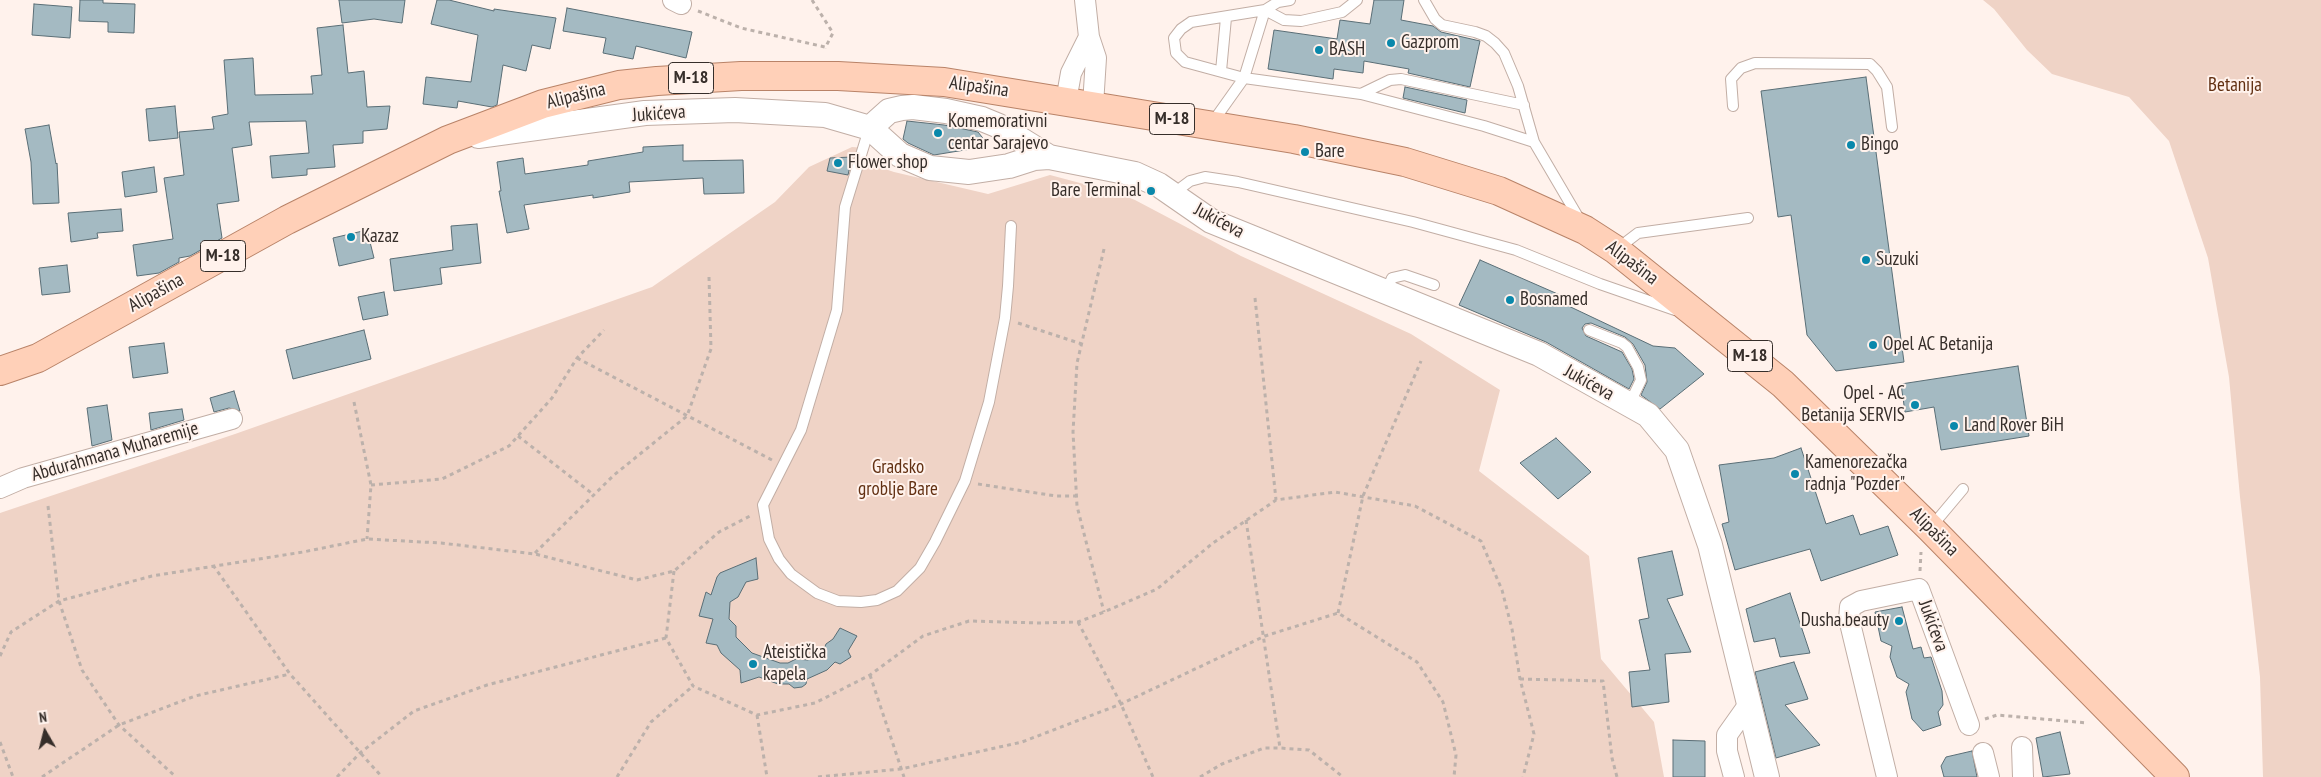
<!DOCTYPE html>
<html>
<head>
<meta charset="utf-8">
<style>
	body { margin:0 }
	#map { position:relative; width:2321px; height:777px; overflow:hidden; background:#fff2ec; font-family:"PT Sans Narrow",sans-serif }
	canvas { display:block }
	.north { position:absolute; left:20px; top:707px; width:50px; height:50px; -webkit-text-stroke:4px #fff2ec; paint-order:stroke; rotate:352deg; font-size:14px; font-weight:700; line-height:20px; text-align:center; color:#362e2a }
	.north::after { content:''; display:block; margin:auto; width:18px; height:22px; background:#362e2a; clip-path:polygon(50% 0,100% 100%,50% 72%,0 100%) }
</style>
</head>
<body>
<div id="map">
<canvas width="2321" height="777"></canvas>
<div class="north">N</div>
</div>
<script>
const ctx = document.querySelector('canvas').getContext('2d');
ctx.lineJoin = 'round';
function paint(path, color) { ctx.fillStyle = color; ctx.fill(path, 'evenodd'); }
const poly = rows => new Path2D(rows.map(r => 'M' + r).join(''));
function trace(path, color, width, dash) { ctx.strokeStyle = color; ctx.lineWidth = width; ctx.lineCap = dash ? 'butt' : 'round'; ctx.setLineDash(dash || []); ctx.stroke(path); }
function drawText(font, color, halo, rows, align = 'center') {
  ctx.font = font + ' "PT Sans Narrow",sans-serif'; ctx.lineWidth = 4; ctx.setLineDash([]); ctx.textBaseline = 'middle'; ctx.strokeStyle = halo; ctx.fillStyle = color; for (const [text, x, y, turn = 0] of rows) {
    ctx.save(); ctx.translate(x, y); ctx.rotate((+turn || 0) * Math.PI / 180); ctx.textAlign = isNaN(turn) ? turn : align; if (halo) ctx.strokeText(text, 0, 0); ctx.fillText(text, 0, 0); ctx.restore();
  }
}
paint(poly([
	[1983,0,2321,0,2321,777,2263,777,2260,677,2240,497,2229,377,2208,258,2169,141,2129,97,2052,74,2027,50,1994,9],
	[852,147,866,148,864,162,894,172,988,194,1050,175,1095,187,1102,187,1135,200,1241,256,1411,334,1500,390,1479,471,1589,556,1601,659,1654,722,1664,777,0,777,0,513,235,434,652,287,775,202,809,167]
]), '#efd3c6');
const building = poly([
	[80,0,103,0,103,3,135,4,134,33,108,32,108,22,79,21,80,0],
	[339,0,405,0,402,23,374,19,342,23,339,0],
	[437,0,449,0,494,11,494,9,556,18,550,49,532,45,526,71,503,65,497,105,492,107,458,101,457,108,423,104,426,77,471,82,478,35,431,24,437,0],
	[1374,0,1404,0,1401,20,1433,26,1441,32,1480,41,1470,87,1408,73,1409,69,1364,61,1363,73,1334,69,1333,79,1268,69,1274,30,1337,39,1340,20,1370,24,1374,0],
	[34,4,72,7,70,38,32,35,34,4],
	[567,8,692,32,686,58,636,46,633,59,603,53,606,38,563,31,567,8],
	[343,25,348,73,364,71,367,107,390,106,387,129,363,131,363,143,333,145,335,167,307,169,307,175,272,178,270,156,309,153,306,121,249,122,252,145,232,148,239,201,217,204,222,238,190,256,179,258,179,262,159,273,137,276,133,245,173,239,164,178,184,175,179,132,214,129,212,117,228,114,224,60,253,58,255,95,313,94,311,76,322,75,317,28,343,25],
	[1866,77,1904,362,1836,371,1807,335,1791,215,1778,217,1761,91,1866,77],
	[1405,87,1467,100,1465,113,1403,98,1405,87],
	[175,106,178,138,149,141,146,109,175,106],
	[907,121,944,125,978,132,986,142,977,148,934,155,908,143,903,139,907,121],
	[49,125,56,164,57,163,59,203,33,204,31,162,25,129,49,125],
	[683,145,683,161,743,160,744,193,704,194,703,178,629,182,630,192,593,198,593,195,524,205,529,229,507,233,499,191,501,191,497,162,523,158,525,174,588,165,588,161,643,152,643,147,683,145],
	[852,157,848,175,827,171,830,158,852,157],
	[154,167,157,192,125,197,122,172,154,167],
	[121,209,123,231,97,233,98,238,71,242,68,213,121,209],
	[477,224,481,263,440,268,442,284,394,291,390,259,453,250,451,226,477,224],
	[367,230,374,258,339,266,333,238,367,230],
	[1480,260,1560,295,1558,301,1653,346,1675,348,1704,374,1660,409,1641,395,1647,382,1645,365,1633,344,1625,337,1591,323,1585,324,1582,328,1586,336,1622,352,1632,369,1634,379,1629,389,1546,342,1459,305,1480,260],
	[67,265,70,292,42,295,39,268,67,265],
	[384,292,388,315,363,320,358,297,384,292],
	[364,330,371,359,293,379,286,350,364,330],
	[164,343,168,373,133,378,129,347,164,343],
	[2018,366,2029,436,1941,450,1934,407,1905,412,1901,384,2018,366],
	[234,391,240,411,229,408,214,412,210,398,234,391],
	[107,405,112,440,92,446,87,408,107,405],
	[182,409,184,420,151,430,149,413,182,409],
	[1556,438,1591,472,1558,499,1520,463,1556,438],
	[1801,448,1826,524,1853,515,1860,535,1888,526,1898,555,1821,581,1810,549,1735,570,1722,524,1729,522,1719,465,1774,458,1801,448],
	[1672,551,1683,595,1667,599,1691,652,1665,654,1669,702,1632,707,1629,672,1650,670,1639,620,1649,618,1638,558,1672,551],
	[756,558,758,579,746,582,738,597,730,602,729,619,736,626,736,637,752,653,780,663,788,663,796,659,808,660,824,649,826,644,833,639,840,628,857,636,848,651,851,657,840,664,835,662,827,670,807,679,806,684,802,687,794,688,789,684,778,684,759,677,741,683,740,670,721,653,717,645,706,643,713,619,699,616,706,592,711,595,717,577,720,573,756,558],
	[1790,593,1810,653,1780,657,1775,638,1754,642,1746,609,1790,593],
	[1902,607,1913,649,1921,647,1924,658,1931,657,1942,691,1943,705,1938,712,1941,725,1923,731,1912,719,1906,692,1909,684,1897,677,1890,657,1892,646,1881,641,1875,612,1902,607],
	[1794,662,1808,699,1785,705,1820,745,1776,758,1755,672,1794,662],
	[2060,732,2070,774,2043,777,2036,738,2060,732],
	[1673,740,1705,741,1705,777,1673,777,1673,740],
	[1972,751,1977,777,1944,777,1941,766,1946,757,1972,751]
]);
paint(building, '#a4bac2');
trace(building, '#5a6e76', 1);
const service = poly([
	[1424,0,1435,19,1442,25,1475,32,1486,36,1495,43,1504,53,1518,86,1534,142],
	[1265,10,1244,78,1185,62,1176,53,1174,38,1181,29,1191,22,1265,10,1278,2,1290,0],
	[1265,10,1284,20,1301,21,1342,12,1357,0],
	[1221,71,1226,18],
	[1361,94,1390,80,1401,79,1524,105],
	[1733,106,1731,79,1741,68,1755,63,1870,64,1877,71,1887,87,1892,127],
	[1212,123,1244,78,1361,94,1484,126,1534,142,1581,222],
	[869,129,845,207,837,310,801,430,763,505,769,539,779,559,791,574,817,593,838,601,861,602,877,600,897,591,920,568,935,542,965,481,989,402,1005,318,1008,286,1011,226],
	[1178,198,1182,187,1190,181,1205,177,1238,182,1413,222,1516,250,1600,284,1675,310],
	[1617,249,1638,233,1748,218],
	[1386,292,1392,278,1405,275,1434,285],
	[1589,330,1622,343,1627,347,1638,367,1641,380,1629,405],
	[1932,526,1963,489]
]);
const minor = poly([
	[673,0,681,4],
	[1085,0,1089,37,1096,58,1093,105],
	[1066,101,1071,73,1089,37],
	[0,488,23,478,232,419],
	[2022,747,2023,777],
	[1983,753,1989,777],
	[1734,777,1727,751,1727,735,1749,704],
	[1887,777,1849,619,1850,607,1861,601,1919,589,1969,725]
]);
const tertiary = poly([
	[870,128,889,111,902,108,913,107,946,111,982,119,999,126,1049,157],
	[478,136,645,113,735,110,825,115,870,128,900,155,930,168,969,172,1009,166,1034,158,1049,157,1135,174,1159,185,1211,221,1539,354,1648,415,1677,450,1710,545,1767,777]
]);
const primary = poly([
	[0,371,38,358,287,220,448,140,543,104,619,85,657,81,741,76,838,76,944,82,1294,139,1405,162,1499,191,1585,230,1616,250,1783,384,1930,528,2175,777]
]);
trace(service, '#c2aea5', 12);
trace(minor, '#c2aea5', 22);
trace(tertiary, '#c2aea5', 26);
trace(primary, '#b98368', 30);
trace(poly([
	[812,0,833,33,825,48],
	[698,11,741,28,825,47],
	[1104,249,1077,363,1073,432,1077,506,1104,612],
	[1255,298,1276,500],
	[1018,323,1082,344],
	[577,358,772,460],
	[354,402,371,485,367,539],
	[518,436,594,495],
	[978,484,1056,496,1077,496],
	[371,485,442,479,509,446,552,398,577,358,604,330],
	[48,506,59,601,82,670,119,725,176,777],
	[1246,520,1280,748],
	[535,553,614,475,687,416,711,349,709,277],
	[213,565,290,674,382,777],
	[674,571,666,638,693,686,757,715,815,703,870,675,923,636,969,621,1038,623,1078,622,1104,612,1157,589,1213,543,1276,500,1335,492,1415,506,1481,541,1502,590,1512,629,1520,679,1534,734,1523,777],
	[1920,571,1921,552],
	[1338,613,1363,496,1421,361],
	[1078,622,1121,704,1153,777],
	[0,656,11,632,59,601,152,576,303,552,367,539,441,543,535,554,637,580,674,571,719,532,752,515],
	[870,675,904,777],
	[1520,679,1603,681,1612,758,1617,777],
	[757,715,767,777],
	[1985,719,1997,715,2088,723],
	[0,742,13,777],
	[42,777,119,725,195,696,290,674],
	[337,777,360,753,414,711,487,685,666,638],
	[617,777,651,722,693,686],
	[818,777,901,769,1022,742,1121,704,1265,636,1338,613,1417,662,1443,702,1456,755,1454,777],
	[1200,777,1222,764,1264,748,1280,748,1309,750,1343,777]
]), '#bcb1ab', 3, [4, 4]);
trace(service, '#fff', 10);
trace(minor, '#fff', 20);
trace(tertiary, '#fff', 24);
trace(primary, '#ffd0b8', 28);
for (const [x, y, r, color] of [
	[1391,43,5,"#0988ab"],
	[1319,50,5,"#0988ab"],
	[938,133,5,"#0988ab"],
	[1851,145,5,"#0988ab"],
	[1305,152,5,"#0988ab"],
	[838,163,5,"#0988ab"],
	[1151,191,5,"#0988ab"],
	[351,237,5,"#0988ab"],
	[1866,260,5,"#0988ab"],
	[1510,300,5,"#0988ab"],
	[1873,345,5,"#0988ab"],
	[1915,405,5,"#0988ab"],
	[1954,426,5,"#0988ab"],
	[1795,474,5,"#0988ab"],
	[1899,621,5,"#0988ab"],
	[753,664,5,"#0988ab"]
]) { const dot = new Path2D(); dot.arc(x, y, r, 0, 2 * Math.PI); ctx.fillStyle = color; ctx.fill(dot); trace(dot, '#fff2ec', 2); }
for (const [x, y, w] of [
	[691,78,45],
	[1172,119,45],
	[223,256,45],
	[1750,356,45]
]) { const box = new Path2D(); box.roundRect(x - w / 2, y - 15.5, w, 31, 4); ctx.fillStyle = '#fff2ec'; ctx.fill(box); trace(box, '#362e2a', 1); }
drawText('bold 18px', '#362e2a', null, [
	["M-18",691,78],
	["M-18",1172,119],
	["M-18",223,256],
	["M-18",1750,356]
]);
drawText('19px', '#362e2a', '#fff2ec', [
	["Gazprom",1401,43],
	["BASH",1329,50],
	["Komemorativni",948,122],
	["centar Sarajevo",948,144],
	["Bingo",1861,145],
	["Bare",1315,152],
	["Flower shop",848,163],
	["Bare Terminal",1141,191,"right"],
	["Kazaz",361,237],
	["Suzuki",1876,260],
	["Bosnamed",1520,300],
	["Opel AC Betanija",1883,345],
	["Opel - AC",1905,394,"right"],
	["Betanija SERVIS",1905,416,"right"],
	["Land Rover BiH",1964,426],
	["Kamenorezačka",1805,463],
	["radnja \"Pozder\"",1805,485],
	["Dusha.beauty",1889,621,"right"],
	["Ateistička",763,653],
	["kapela",763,675]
], 'left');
drawText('19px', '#623012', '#fff2ec', [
	["Betanija",2235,86],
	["Gradsko",898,468],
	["groblje Bare",898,490]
]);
drawText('19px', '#362e2a', '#fff2ec', [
	["Alipašina",979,87,8],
	["Alipašina",576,96,-14],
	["Jukićeva",659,114,-4],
	["Jukićeva",1219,221,28],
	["Alipašina",1632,263,37],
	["Alipašina",156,293,-29],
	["Jukićeva",1589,383,29],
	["Abdurahmana Muharemije",115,452,-16],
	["Alipašina",1934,532,45],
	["Jukićeva",1933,626,70]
]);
</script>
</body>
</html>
